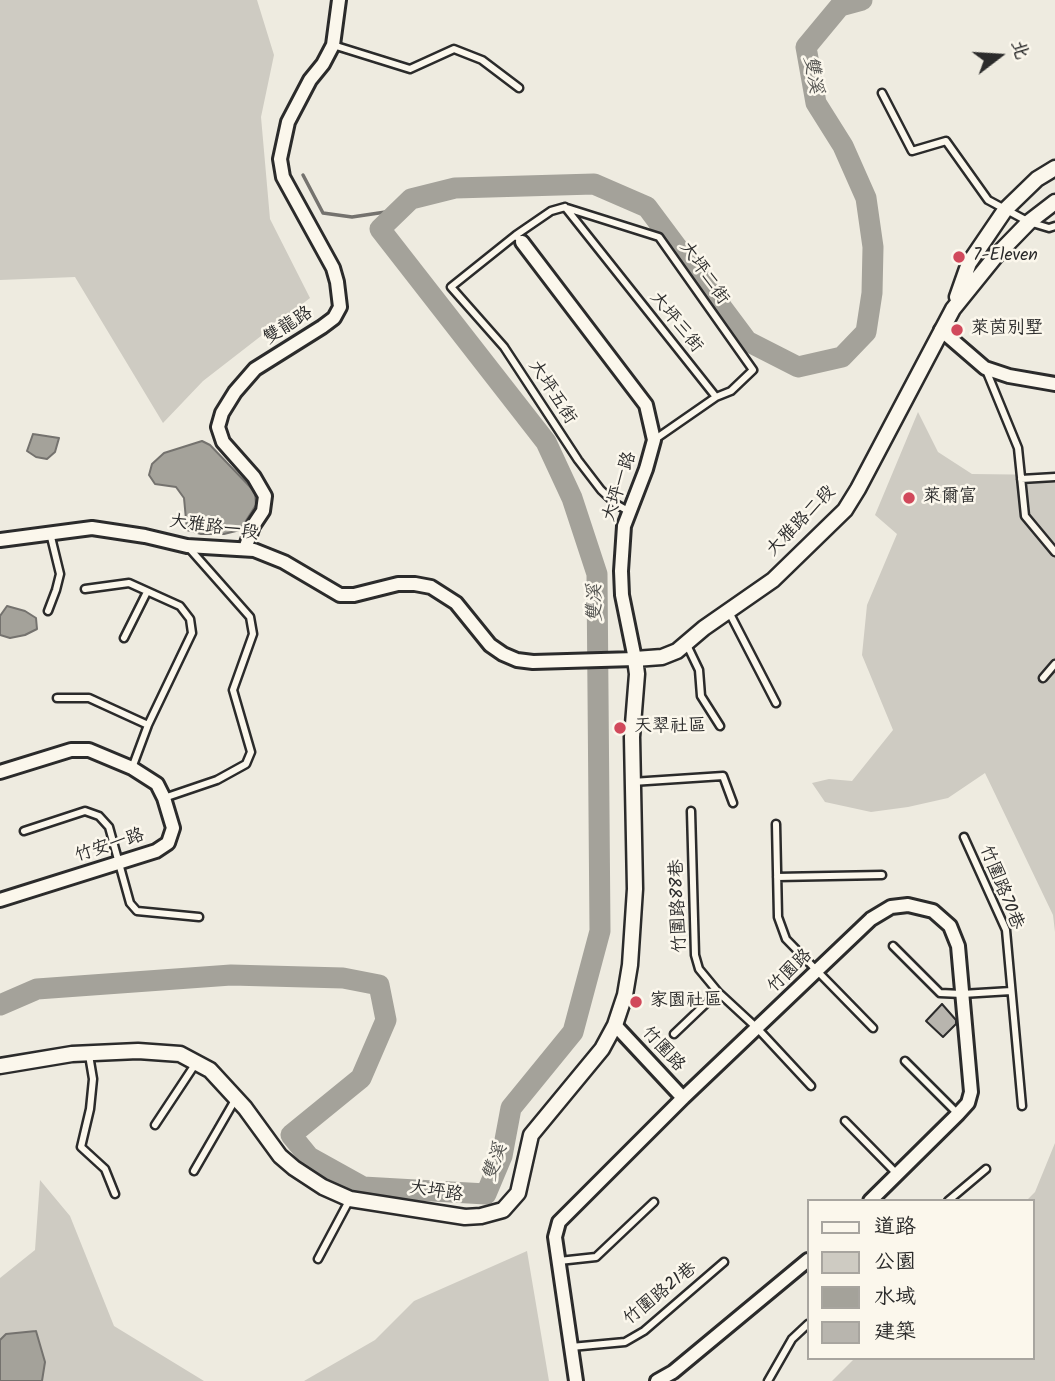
<!DOCTYPE html>
<html>
<head>
<meta charset="utf-8">
<style>
	body { margin:0 }
	#map { position:relative; width:1055px; height:1381px; overflow:hidden; background:#eeebe0; font-family:Kalam,"LXGW WenKai TC",sans-serif }
	canvas { display:block }
	.legend { position:absolute; left:807px; top:1199px; width:228px; height:161px; box-sizing:border-box; background:#fbf7ec; border:2px solid #a8a59f; margin:0; padding:9px 12px; list-style:none; font-size:21px; color:#2b2b2b }
	.legend li { display:flex; align-items:center; gap:14px; height:35px }
	.legend b { width:35px; border:2px solid #a8a59f }
	.north { position:absolute; left:964px; top:21px; width:70px; height:70px; -webkit-text-stroke:5px #fbf7ec; paint-order:stroke; rotate:73deg; font-size:19px; font-weight:700; line-height:28px; text-align:center; color:#2b2b2b }
	.north::after { content:''; display:block; margin:auto; width:24px; height:32px; background:#2b2b2b; clip-path:polygon(50% 0,100% 100%,50% 72%,0 100%) }
</style>
</head>
<body>
<div id="map">
<canvas width="1055" height="1381"></canvas>
<ul class="legend">
<li><b style="height:9px;background:#fbf7ec"></b>道路</li>
<li><b style="height:19px;background:#cecbc2"></b>公園</li>
<li><b style="height:19px;background:#a4a29a"></b>水域</li>
<li><b style="height:19px;background:#b8b5ae"></b>建築</li>
</ul>
<div class="north">北</div>
</div>
<script>
const ctx = document.querySelector('canvas').getContext('2d');
ctx.lineJoin = 'round';
function paint(path, color) { ctx.fillStyle = color; ctx.fill(path, 'evenodd'); }
const poly = rows => new Path2D(rows.map(r => 'M' + r).join(''));
function trace(path, color, width, dash) { ctx.strokeStyle = color; ctx.lineWidth = width; ctx.lineCap = dash ? 'butt' : 'round'; ctx.setLineDash(dash || []); ctx.stroke(path); }
function drawText(font, color, halo, rows, align = 'center') {
  ctx.font = font + ' Kalam,"LXGW WenKai TC",sans-serif'; ctx.lineWidth = 5; ctx.setLineDash([]); ctx.textBaseline = 'middle'; ctx.strokeStyle = halo; ctx.fillStyle = color; for (const [text, x, y, turn = 0] of rows) {
    ctx.save(); ctx.translate(x, y); ctx.rotate((+turn || 0) * Math.PI / 180); ctx.textAlign = isNaN(turn) ? turn : align; if (halo) ctx.strokeText(text, 0, 0); ctx.fillText(text, 0, 0); ctx.restore();
  }
}
paint(poly([
	[0,0,257,0,274,55,261,117,270,219,310,298,203,381,163,423,75,277,0,280],
	[918,412,938,452,972,474,1055,475,1055,932,1053,915,985,773,948,798,908,807,871,812,825,802,812,783,829,779,852,781,893,730,862,655,867,605,897,534,875,515],
	[1055,1143,1055,1381,832,1381,855,1358,1032,1358,1032,1201,1026,1201,1035,1192],
	[40,1180,70,1216,114,1326,204,1381,0,1381,0,1278,35,1250],
	[527,1251,549,1381,304,1381,375,1340,414,1301]
]), '#cecbc2');
const water = poly([
	[33,434,59,438,55,452,47,459,36,457,27,451,33,434],
	[202,441,210,445,255,492,256,505,240,530,224,534,201,534,187,530,184,498,176,487,155,484,149,475,152,464,164,453,202,441],
	[7,606,25,611,36,618,37,629,25,635,10,638,0,635,0,616,7,606],
	[36,1331,45,1362,42,1381,0,1381,0,1340,6,1334,36,1331]
]);
paint(water, '#a4a29a');
trace(water, '#74726e', 2);
trace(poly([
	[303,175,323,213,352,217,399,210]
]), '#74726e', 3.5);
trace(poly([
	[0,1005,37,989,231,975,343,978,379,985,386,1020,361,1078,291,1135,309,1157,363,1187,486,1194,502,1156,511,1108,573,1032,600,931,597,574,572,498,546,442,380,229,411,199,455,188,594,184,647,207,747,341,798,367,842,357,866,332,872,293,873,247,866,198,843,146,816,103,806,47,840,6,862,0]
]), '#a4a29a', 21);
const building = poly([
	[942,1004,956,1020,956,1024,943,1037,926,1021,942,1004]
]);
paint(building, '#b8b5ae');
trace(building, '#2b2b2b', 2);
const service = poly([
	[333,45,410,69,454,49,482,60,519,88],
	[882,93,912,151,946,141,988,200,1029,222,1049,228,1055,226],
	[565,207,716,397,654,440],
	[567,208,659,237,753,370,731,391,716,397],
	[516,235,451,287,504,347,578,460,601,490,616,504,628,511],
	[518,238,516,235,551,211,565,207],
	[986,370,1018,448,1025,516,1055,552],
	[1021,479,1055,477],
	[85,589,129,583,180,606,190,619,192,633,148,725,132,768],
	[48,611,56,590,60,574,50,533],
	[729,612,776,703],
	[124,638,147,592],
	[687,645,699,670,701,696,720,726],
	[1043,678,1055,664],
	[57,698,89,698,148,725],
	[632,782,723,776,733,803],
	[164,798,217,780,246,764,251,752,233,690,253,634,250,617,189,548],
	[691,811,695,955,699,969,718,992,758,1029,811,1086],
	[776,824,778,917,786,939,873,1028],
	[24,831,85,811,99,816,109,827,130,903,137,911,199,917],
	[964,837,1006,930,1022,1106],
	[777,877,882,875],
	[893,946,940,993,962,994,1011,991],
	[674,1034,718,992],
	[89,1055,93,1079,90,1109,81,1147,105,1169,115,1194],
	[905,1061,958,1114],
	[845,1121,897,1174],
	[155,1125,196,1063],
	[194,1171,235,1100],
	[948,1201,986,1169],
	[318,1259,350,1199],
	[559,1261,596,1257,654,1202],
	[571,1347,625,1342,644,1331,724,1262],
	[768,1381,792,1339,808,1324]
]);
const minor = poly([
	[941,330,985,368,1009,376,1055,384],
	[0,540,92,528,145,536,187,546,254,550,284,562,340,595,354,595,398,584,415,584,431,587,456,603,490,645,503,654,517,660,533,662,635,659,622,595,621,571,624,526,646,469,654,440,646,405,522,242],
	[245,549,253,526,263,511,265,496,254,477,223,442,218,427,222,413,235,392,255,369,322,327,334,318,340,307,337,282,333,268,283,177,280,159,288,122,310,80,323,64,333,45,339,0],
	[0,772,71,750,89,750,132,768,157,784,164,798,173,828,168,843,156,851,0,900],
	[615,1025,683,1098],
	[576,1381,555,1237,559,1222,683,1098,871,919,891,907,908,905,933,911,950,926,958,946,971,1092,968,1103,958,1114,870,1201],
	[657,1381,673,1372,808,1260]
]);
const tertiary = poly([
	[957,297,969,263,1005,210,1037,179,1055,168],
	[0,1066,72,1054,138,1051,180,1054,210,1070,245,1108,280,1156,294,1168,323,1187,350,1199,465,1217,481,1216,503,1210,518,1193,531,1135,602,1049,615,1025,625,995,630,965,635,889,632,737,637,674,635,659,662,657,677,651,704,628,773,580,845,510,858,489,953,309,995,257,1029,222,1055,202]
]);
trace(service, '#2b2b2b', 11);
trace(minor, '#2b2b2b', 18);
trace(tertiary, '#2b2b2b', 19);
trace(service, '#fbf7ec', 6);
trace(minor, '#fbf7ec', 12);
trace(tertiary, '#fbf7ec', 14);
for (const [x, y, r, color] of [
	[959,257,7,"#d1495b"],
	[957,330,7,"#d1495b"],
	[909,498,7,"#d1495b"],
	[620,728,7,"#d1495b"],
	[636,1002,7,"#d1495b"]
]) { const dot = new Path2D(); dot.arc(x, y, r, 0, 2 * Math.PI); ctx.fillStyle = color; ctx.fill(dot); trace(dot, '#fbf7ec', 2.5); }
drawText('18px', '#2b2b2b', '#fbf7ec', [
	["7-Eleven",973,257],
	["萊茵別墅",971,330],
	["萊爾富",923,498],
	["天翠社區",634,728],
	["家園社區",650,1002]
], 'left');
drawText('18px', '#2b2b2b', '#fbf7ec', [
	["大坪二街",703,274,55],
	["大坪三街",675,323,51],
	["雙龍路",289,327,-33],
	["大坪五街",551,393,57],
	["大坪一路",621,487,-72],
	["大雅路二段",802,522,-46],
	["大雅路一段",214,529,8],
	["竹安一路",110,847,-18],
	["竹圍路70巷",1000,888,68],
	["竹圍路88巷",680,906,-92],
	["竹園路",791,972,-44],
	["竹圍路",662,1050,47],
	["大坪路",436,1193,9],
	["竹圍路21巷",661,1295,-39]
]);
drawText('italic 19px', '#555552', '#fbf7ec', [
	["雙溪",811,75,80],
	["雙溪",597,603,-91],
	["雙溪",497,1163,-71]
]);
</script>
</body>
</html>
